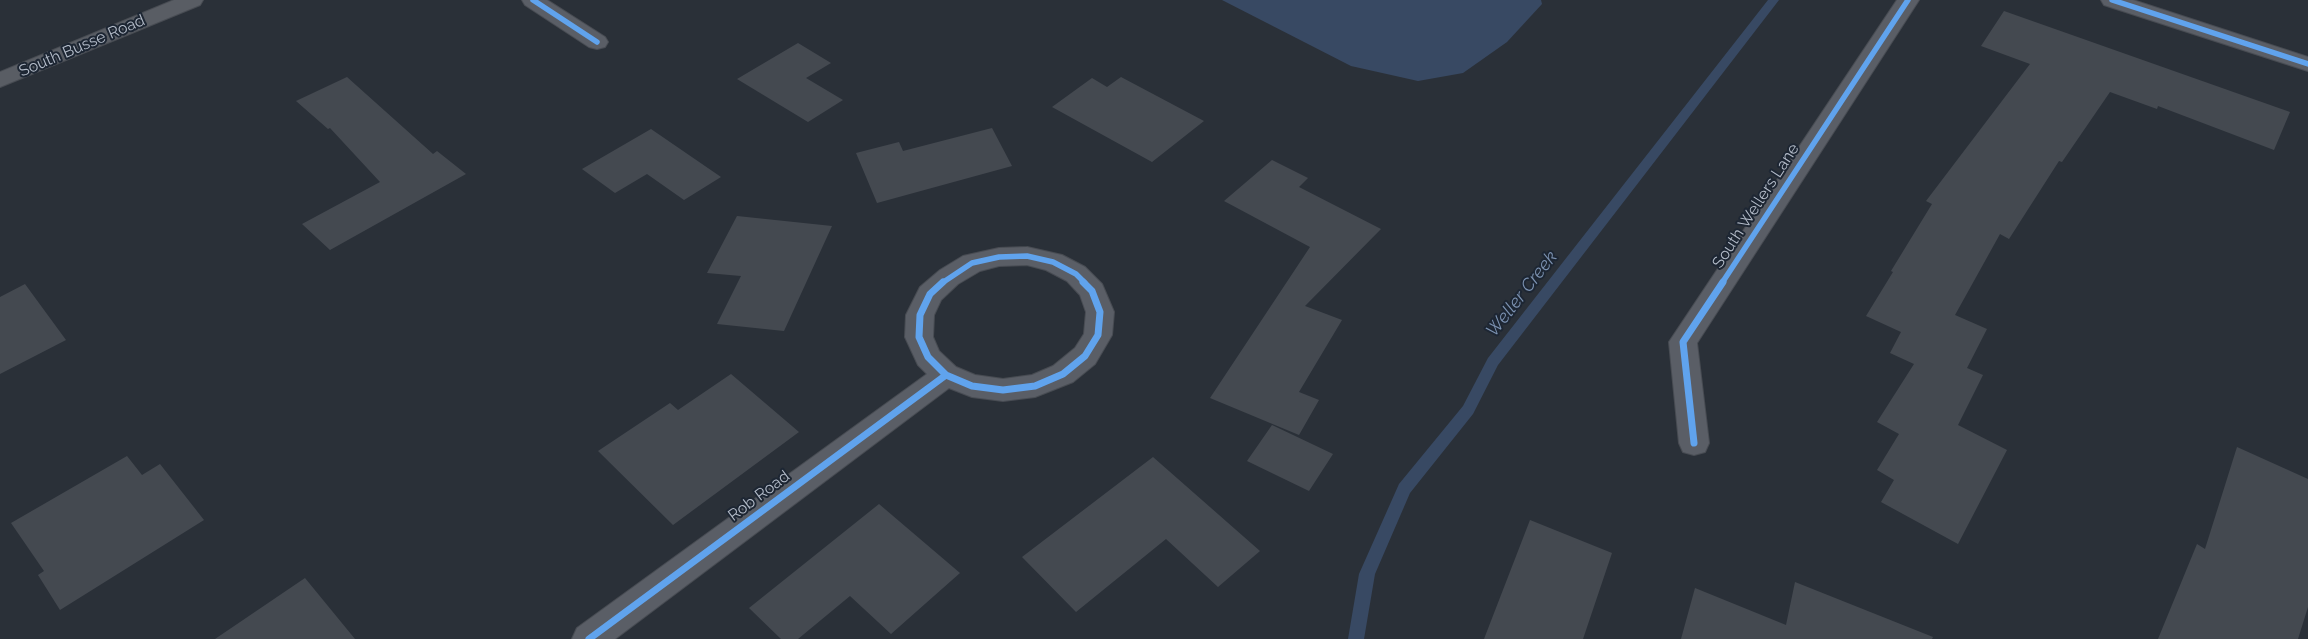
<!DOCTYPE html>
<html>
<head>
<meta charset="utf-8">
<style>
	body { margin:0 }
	canvas { display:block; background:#2a3038 }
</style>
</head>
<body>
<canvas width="2308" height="639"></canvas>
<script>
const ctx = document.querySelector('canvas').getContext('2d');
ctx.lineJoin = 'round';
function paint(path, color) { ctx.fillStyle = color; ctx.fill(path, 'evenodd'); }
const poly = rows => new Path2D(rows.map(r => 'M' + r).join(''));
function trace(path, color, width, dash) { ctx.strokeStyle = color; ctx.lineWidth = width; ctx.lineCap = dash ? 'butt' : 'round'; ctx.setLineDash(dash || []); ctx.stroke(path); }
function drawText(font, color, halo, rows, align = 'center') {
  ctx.font = font + ' Raleway,sans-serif'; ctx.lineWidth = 4; ctx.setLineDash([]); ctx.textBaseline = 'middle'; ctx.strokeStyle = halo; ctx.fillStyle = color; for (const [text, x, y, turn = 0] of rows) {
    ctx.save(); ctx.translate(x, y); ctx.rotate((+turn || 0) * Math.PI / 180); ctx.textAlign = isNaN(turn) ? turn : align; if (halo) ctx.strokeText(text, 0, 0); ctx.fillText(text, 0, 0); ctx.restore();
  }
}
paint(poly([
	[1222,0,1541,0,1542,4,1507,42,1463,73,1418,81,1351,66]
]), '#384963');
paint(poly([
	[1768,0,1779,0,1498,365,1473,414,1410,493,1375,574,1364,639,1348,639,1359,574,1399,484,1463,406,1488,358,1768,0]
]), '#384963');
paint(poly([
	[2004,11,2290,112,2274,150,2158,106,2157,109,2110,92,2062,162,2059,161,2009,239,2000,234,1955,315,1987,329,1967,368,1983,375,1958,425,2007,450,1958,544,1881,502,1894,480,1877,470,1899,434,1877,422,1914,364,1890,353,1901,332,1866,316,1893,272,1891,271,1932,204,1926,201,2030,64,1981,46],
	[798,43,831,63,806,78,843,100,808,122,737,79],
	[347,77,433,154,437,151,466,174,330,250,302,224,380,182,330,128,328,129,296,101],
	[1121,77,1204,121,1152,162,1052,107,1092,78,1107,87],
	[992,128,1012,166,877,203,856,153,899,142,903,151],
	[651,129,721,177,684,200,647,174,615,193,582,169],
	[1272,160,1308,178,1299,187,1381,229,1305,306,1342,320,1299,392,1319,400,1299,435,1210,398,1310,247,1224,201],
	[737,216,832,226,784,331,717,324,741,276,707,273],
	[25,284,66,340,0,374,0,297],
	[731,374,799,432,673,525,598,451,670,403,678,410],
	[1272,425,1333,454,1309,491,1247,461],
	[2237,447,2308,479,2308,607,2298,639,2158,639,2197,544,2205,549],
	[127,456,142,475,160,464,204,520,60,610,38,575,44,571,11,523],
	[1153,457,1260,551,1218,587,1166,539,1076,612,1022,557],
	[879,504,960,573,891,634,850,596,798,639,781,639,749,608],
	[1530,520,1612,553,1583,639,1484,639],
	[305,578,355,639,215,639],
	[1795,582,1933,637,1932,639,1681,639,1695,588,1786,625]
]), '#444950');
const street = poly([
	[522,0,547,0,605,37,608,42,605,47,597,49,589,47,525,5,522,0],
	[1897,0,1919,0,1697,343,1709,443,1705,452,1694,455,1683,452,1679,443,1669,342,1897,0],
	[2101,0,2133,0,2308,57,2308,71,2104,5,2101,0],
	[1027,247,1062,255,1085,267,1102,284,1114,312,1112,335,1095,364,1073,382,1035,397,1003,401,972,397,949,388,615,639,572,639,577,628,927,374,918,365,905,337,906,315,920,287,940,270,963,256,999,248,1027,247],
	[1027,265,1046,270,1067,281,1080,295,1086,312,1084,334,1075,348,1053,366,1032,375,1003,379,975,375,956,367,939,351,933,337,934,315,941,300,958,284,980,271,999,266,1027,265]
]);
const secondary = poly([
	[174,0,203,0,200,5,0,87,0,72,174,0]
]);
trace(street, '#484c53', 2);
trace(secondary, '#484c53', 2);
paint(street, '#5a5e66');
paint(secondary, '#595d64');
trace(poly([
	[533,0,597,42],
	[2112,0,2308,64],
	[942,283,972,263,999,257,1027,256,1053,262,1076,274,1085,283],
	[1722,283,1908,0]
]), '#60a3ed', 5.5);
trace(poly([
	[943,282,930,294,920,315,919,337,928,357,946,375,972,386,1003,390,1035,386,1063,374,1085,356,1098,335,1100,312,1092,291,1083,282],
	[1694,443,1683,342,1723,282],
	[589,639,946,375]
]), '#60a3ed', 7);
drawText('16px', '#b4bcc9', '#1d2633', [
	["South Busse Road",82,46,-23],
	["South Wellers Lane",1756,206,-57],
	["Rob Road",759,496,-37]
]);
drawText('italic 18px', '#7c92b1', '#1d2633', [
	["Weller Creek",1522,294,-52]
]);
</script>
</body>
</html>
